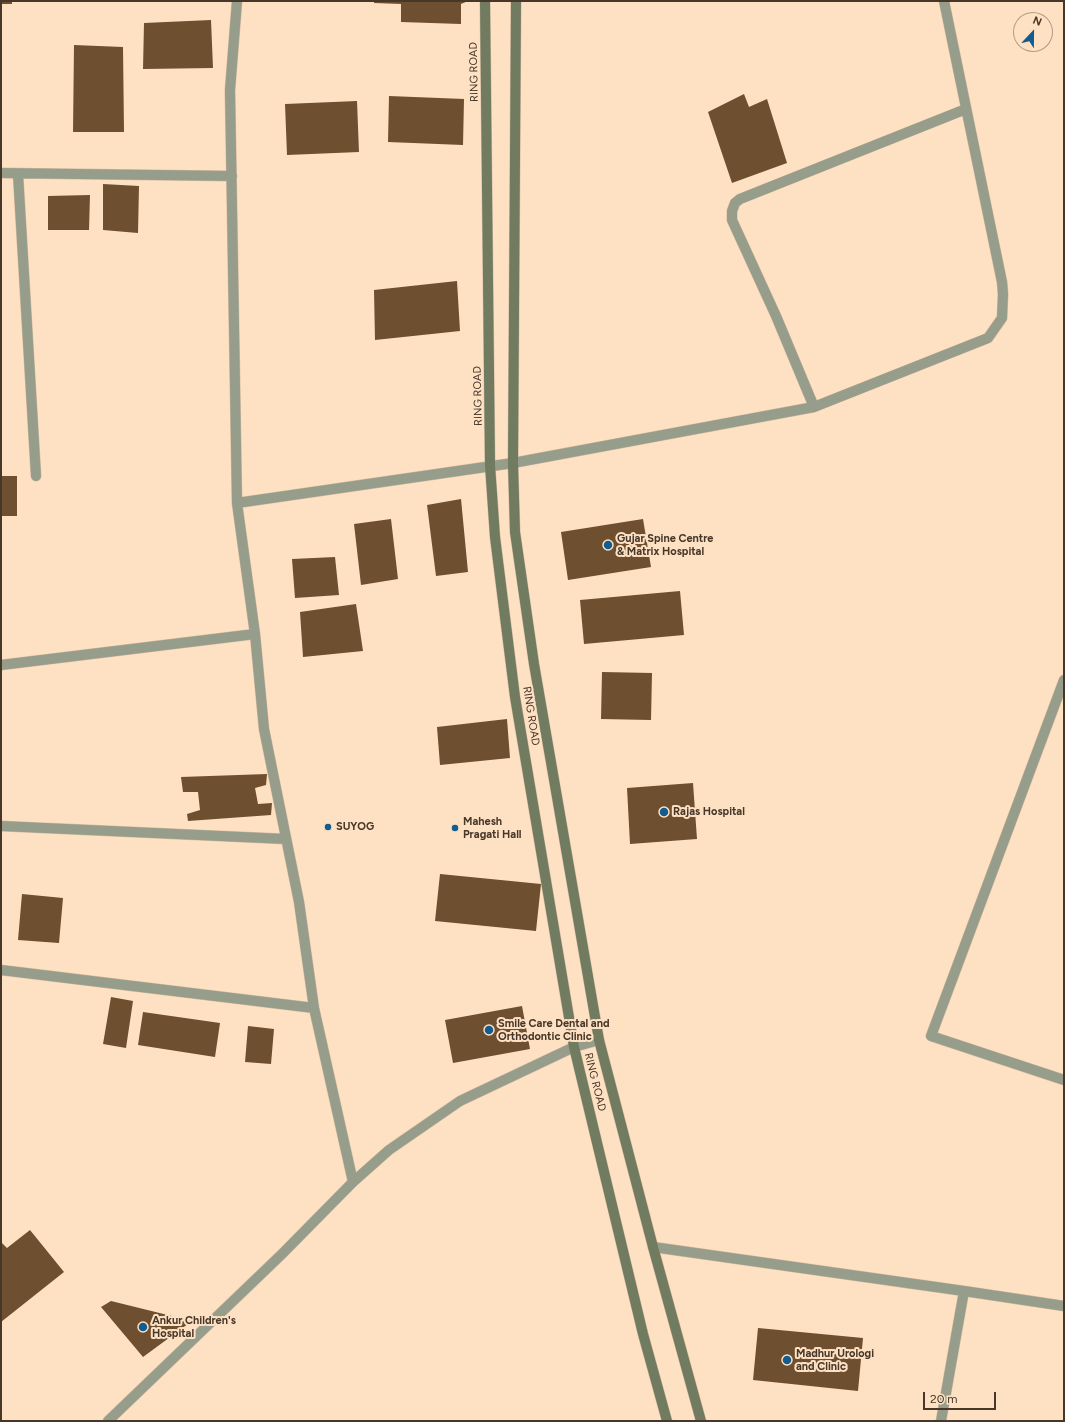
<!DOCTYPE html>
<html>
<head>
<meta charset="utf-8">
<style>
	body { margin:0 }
	#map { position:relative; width:1065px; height:1422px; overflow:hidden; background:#fee0c3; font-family:Figtree,sans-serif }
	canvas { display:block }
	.frame { position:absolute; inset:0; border:2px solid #463729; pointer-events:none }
	.north { position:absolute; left:1013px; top:12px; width:40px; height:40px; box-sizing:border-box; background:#fee0c3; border:1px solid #b49c85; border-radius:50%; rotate:22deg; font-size:11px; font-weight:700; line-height:16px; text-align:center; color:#463729 }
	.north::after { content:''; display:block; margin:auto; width:14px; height:18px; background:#135c90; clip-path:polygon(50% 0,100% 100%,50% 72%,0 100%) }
	.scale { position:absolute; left:923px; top:1392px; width:73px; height:18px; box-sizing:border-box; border:2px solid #463729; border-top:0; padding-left:5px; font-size:12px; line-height:14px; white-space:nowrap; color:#463729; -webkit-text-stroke:3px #fee0c3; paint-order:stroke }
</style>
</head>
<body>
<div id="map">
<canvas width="1065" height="1422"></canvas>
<div class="frame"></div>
<div class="north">N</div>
<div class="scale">20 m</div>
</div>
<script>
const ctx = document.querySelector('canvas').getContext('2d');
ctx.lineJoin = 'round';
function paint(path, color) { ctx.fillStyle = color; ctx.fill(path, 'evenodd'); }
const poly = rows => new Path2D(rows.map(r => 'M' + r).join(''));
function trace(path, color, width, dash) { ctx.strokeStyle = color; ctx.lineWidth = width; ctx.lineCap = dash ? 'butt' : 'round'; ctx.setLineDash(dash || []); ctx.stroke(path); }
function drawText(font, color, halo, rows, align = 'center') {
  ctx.font = font + ' Figtree,sans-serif'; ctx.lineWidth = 4; ctx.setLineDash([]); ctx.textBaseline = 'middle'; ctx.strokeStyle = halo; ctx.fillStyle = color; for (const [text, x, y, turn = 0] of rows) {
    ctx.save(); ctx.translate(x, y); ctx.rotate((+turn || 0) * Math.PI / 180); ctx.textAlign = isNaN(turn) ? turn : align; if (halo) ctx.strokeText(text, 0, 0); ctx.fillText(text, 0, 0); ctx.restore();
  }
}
paint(poly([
	[1,1,12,1,12,4,1,4],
	[374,1,468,1,461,4,461,24,401,22,401,4,374,3],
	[211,20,213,68,143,69,144,23],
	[74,45,123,47,124,132,73,132],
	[744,94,749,107,767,99,787,163,732,183,708,112],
	[389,96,464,99,463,145,388,142],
	[357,101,359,152,287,155,285,104],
	[103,184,139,186,138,233,103,230],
	[90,195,89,230,48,230,48,196],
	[457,281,460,331,375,340,374,290],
	[1,476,17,476,17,516,1,516],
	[461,499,468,572,436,576,427,505],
	[391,519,398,579,361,585,354,524],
	[643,519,651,567,568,580,561,532],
	[335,557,339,595,295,598,292,559],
	[680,591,684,635,584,644,580,600],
	[356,604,363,651,303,657,300,612],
	[602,672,652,673,651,720,601,719],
	[507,719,510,758,440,765,437,727],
	[267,774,266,785,255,788,258,804,272,803,271,815,188,821,187,814,200,810,198,792,183,792,181,777],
	[693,783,697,839,630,844,627,788],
	[440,874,541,884,536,931,435,921],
	[22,894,63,898,59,943,18,940],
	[111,997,133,1001,126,1048,103,1044],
	[522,1006,530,1049,453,1063,445,1020],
	[143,1012,220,1023,215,1057,138,1045],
	[248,1026,274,1029,271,1064,245,1062],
	[30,1230,64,1272,1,1322,1,1242,7,1248],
	[111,1301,192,1321,143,1357,101,1307],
	[758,1328,863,1338,858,1391,753,1380]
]), '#6e4f30');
const street = poly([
	[237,1,230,90,237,503,255,634,264,729,299,902,314,1008,353,1182],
	[1,173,232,176],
	[18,174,36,476],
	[814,407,776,316,732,220,732,211,735,203,740,199,966,109],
	[237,503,513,463,814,407,988,338,1002,318,1003,294,1002,282,944,1],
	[1,665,255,634],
	[1064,680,931,1036,1064,1080],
	[1,826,286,839],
	[1,970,314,1008],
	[653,1247,964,1291,1064,1306],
	[108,1421,282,1254,353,1182,389,1150,460,1101,574,1047,599,1040],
	[941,1421,964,1291]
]);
const secondary = poly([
	[485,1,490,465,495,537,515,697,574,1047,643,1334,667,1421],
	[516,1,513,463,515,532,534,664,599,1040,653,1247,701,1421]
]);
trace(street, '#d9bea4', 11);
trace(secondary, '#d9bea4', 11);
trace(street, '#969e8b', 10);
trace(secondary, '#707b60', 10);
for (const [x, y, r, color] of [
	[608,545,5,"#135c90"],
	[664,812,5,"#135c90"],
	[328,827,4,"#135c90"],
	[455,828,4,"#135c90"],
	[489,1030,5,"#135c90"],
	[143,1327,5,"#135c90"],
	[787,1360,5,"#135c90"]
]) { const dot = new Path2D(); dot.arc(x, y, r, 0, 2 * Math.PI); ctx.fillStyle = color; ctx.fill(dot); trace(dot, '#fee0c3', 1.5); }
drawText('11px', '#463729', '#fee0c3', [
	["RING ROAD",474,72,-91],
	["RING ROAD",478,396,-91],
	["RING ROAD",531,716,81],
	["RING ROAD",595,1082,76]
]);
drawText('bold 11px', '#463729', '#fee0c3', [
	["Gujar Spine Centre",617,539],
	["& Matrix Hospital",617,552],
	["Rajas Hospital",673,812],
	["Mahesh",463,822],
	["Pragati Hall",463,835],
	["SUYOG",336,827],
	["Smile Care Dental and",498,1024],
	["Orthodontic Clinic",498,1037],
	["Ankur Children's",152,1321],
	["Hospital",152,1334],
	["Madhur Urologi",796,1354],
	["and Clinic",796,1367]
], 'left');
</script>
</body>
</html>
